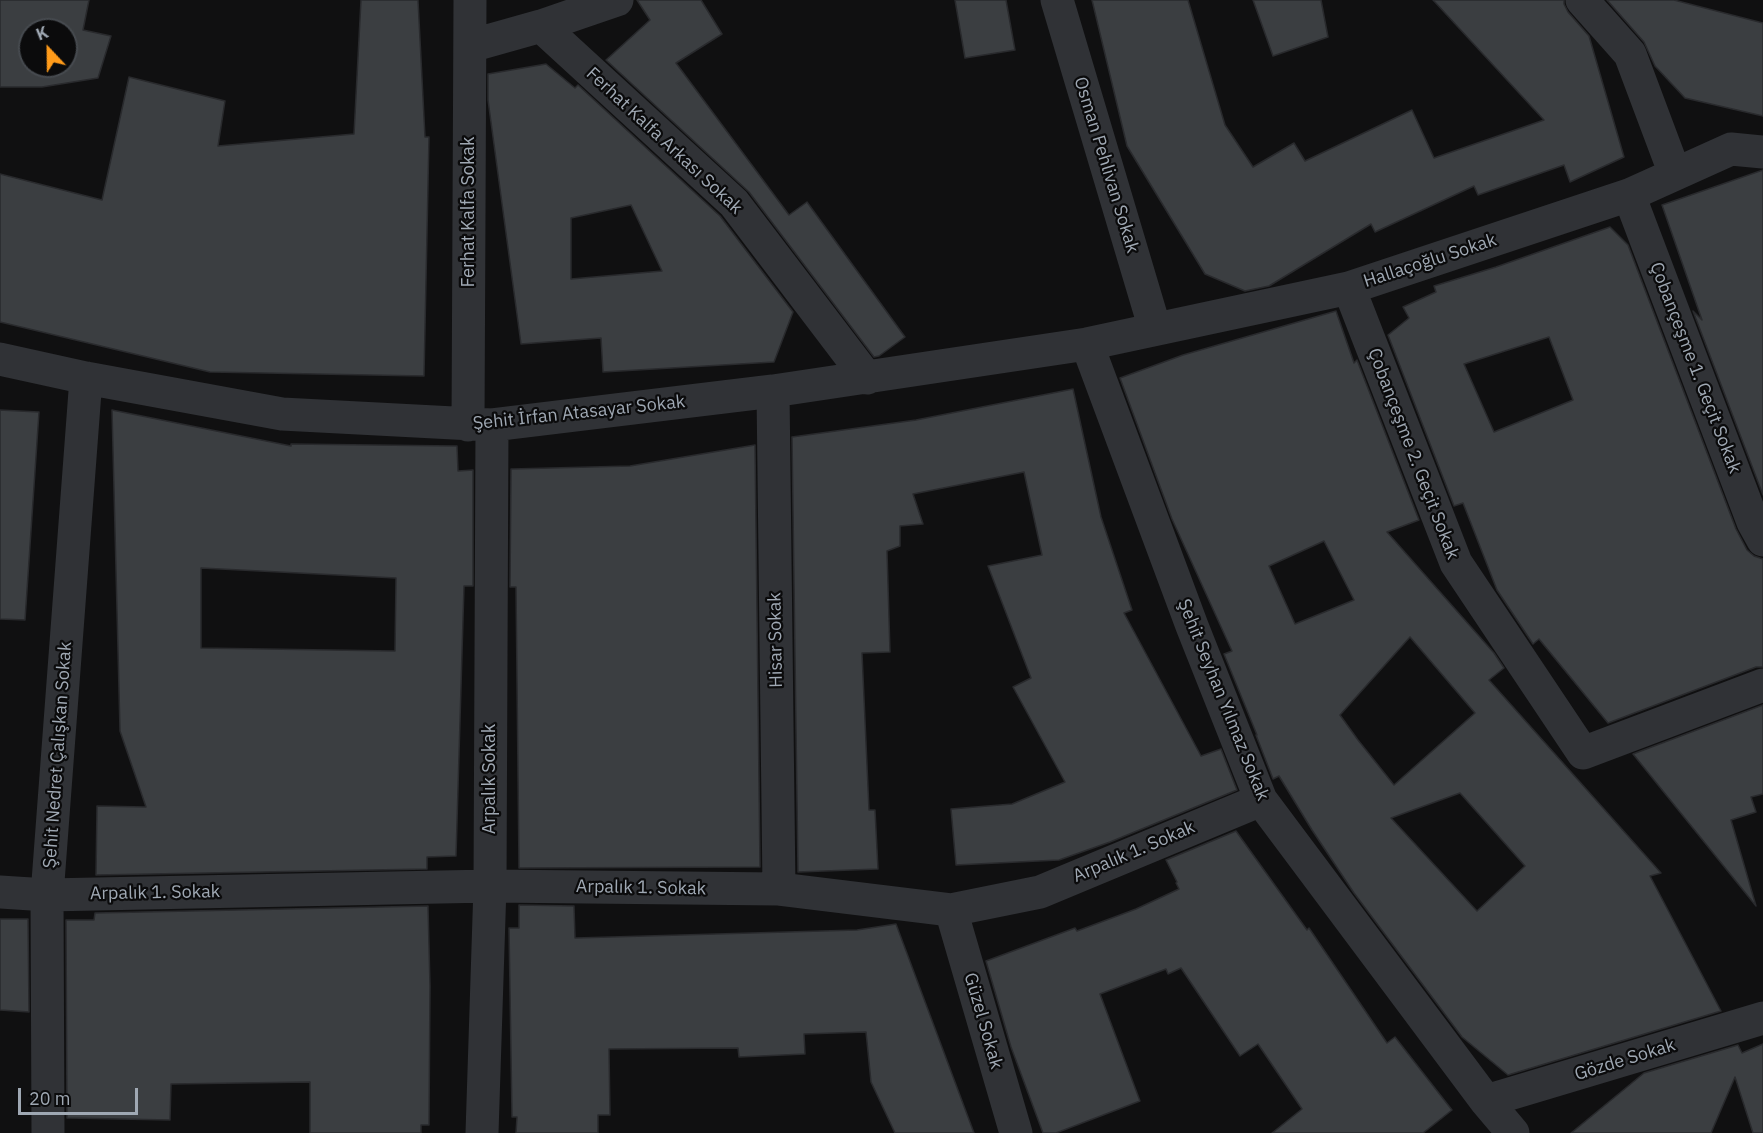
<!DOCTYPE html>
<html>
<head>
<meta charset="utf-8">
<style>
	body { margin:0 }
	#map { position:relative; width:1763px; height:1133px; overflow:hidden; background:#101011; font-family:"IBM Plex Sans",sans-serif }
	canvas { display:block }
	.north { position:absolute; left:18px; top:18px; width:60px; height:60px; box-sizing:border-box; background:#0b0b0c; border:2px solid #464a4f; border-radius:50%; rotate:338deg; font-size:16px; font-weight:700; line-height:24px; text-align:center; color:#9fa8b3 }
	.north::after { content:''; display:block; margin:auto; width:21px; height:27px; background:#ff9b1a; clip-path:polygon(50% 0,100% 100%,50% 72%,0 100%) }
	.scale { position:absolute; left:18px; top:1088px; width:120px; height:27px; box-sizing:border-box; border:3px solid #9fa8b3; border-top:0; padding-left:8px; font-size:18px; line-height:21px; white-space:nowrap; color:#9fa8b3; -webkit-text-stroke:4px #0b0b0c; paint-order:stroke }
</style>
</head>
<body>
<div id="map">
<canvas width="1763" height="1133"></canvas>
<div class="north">K</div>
<div class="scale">20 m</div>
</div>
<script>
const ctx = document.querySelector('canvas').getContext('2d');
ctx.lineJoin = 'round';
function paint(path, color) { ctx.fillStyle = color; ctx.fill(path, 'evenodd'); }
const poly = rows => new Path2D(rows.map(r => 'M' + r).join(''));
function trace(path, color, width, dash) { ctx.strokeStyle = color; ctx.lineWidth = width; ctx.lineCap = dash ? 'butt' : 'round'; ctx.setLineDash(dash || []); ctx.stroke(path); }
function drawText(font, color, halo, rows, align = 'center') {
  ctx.font = font + ' "IBM Plex Sans",sans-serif'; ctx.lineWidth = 4.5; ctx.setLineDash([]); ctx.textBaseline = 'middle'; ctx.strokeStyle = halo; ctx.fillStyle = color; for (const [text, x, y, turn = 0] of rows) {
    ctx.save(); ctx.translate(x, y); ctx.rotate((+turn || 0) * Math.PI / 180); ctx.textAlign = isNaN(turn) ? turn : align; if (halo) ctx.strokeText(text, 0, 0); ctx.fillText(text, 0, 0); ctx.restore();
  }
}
const building = poly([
	[0,0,89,0,83,30,111,36,98,78,42,87,0,87,0,0],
	[30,30,66,30,66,66,30,66,30,30],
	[361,0,418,0,425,137,429,137,424,376,210,372,0,322,0,174,102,200,129,77,225,101,218,146,354,134,361,0],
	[637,0,701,0,722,34,676,63,789,215,807,202,905,337,879,356,874,357,749,192,606,60,650,20,637,0],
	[955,0,1006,0,1015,50,965,58,955,0],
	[1092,0,1188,0,1225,125,1253,167,1294,143,1305,161,1412,110,1434,158,1544,120,1433,0,1564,0,1564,4,1568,12,1589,36,1624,157,1570,182,1564,165,1478,195,1474,186,1375,232,1371,224,1269,286,1245,291,1205,274,1127,146,1092,0],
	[1253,0,1321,0,1328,37,1273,56,1253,0],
	[1607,0,1674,0,1763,23,1763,116,1685,98,1655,66,1644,42,1607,0],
	[546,64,575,88,578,85,720,216,793,312,774,362,603,372,601,338,521,344,488,100,488,74,546,64],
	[631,205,662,271,571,279,571,218,631,205],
	[1763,170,1763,495,1693,311,1702,320,1662,205,1763,170],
	[1610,227,1628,245,1736,529,1747,550,1754,556,1763,559,1763,667,1756,667,1608,723,1539,639,1533,644,1497,590,1463,503,1454,506,1388,335,1409,318,1403,307,1436,292,1434,286,1496,267,1610,227],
	[1549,337,1573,400,1494,432,1464,364,1549,337],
	[1336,311,1354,363,1357,360,1419,520,1387,532,1494,653,1504,668,1489,680,1661,873,1650,876,1721,1011,1508,1075,1462,1037,1354,893,1312,830,1279,776,1273,779,1256,735,1257,735,1224,654,1232,651,1172,519,1120,378,1183,355,1336,311],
	[1324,541,1354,600,1295,624,1269,566,1324,541],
	[1410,637,1475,713,1394,785,1358,740,1340,715,1410,637],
	[1460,793,1525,866,1477,911,1391,818,1460,793],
	[1073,389,1101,517,1132,610,1124,613,1201,756,1221,749,1237,790,1110,842,1059,860,956,865,951,809,1012,804,1065,782,1013,687,1031,678,988,566,1042,555,1024,472,913,494,923,524,900,526,900,546,887,551,890,652,862,653,869,810,875,810,878,869,798,872,792,437,916,420,1073,389],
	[0,410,39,412,25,620,0,619,0,410],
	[112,410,291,446,291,444,457,446,458,471,473,470,473,586,464,586,456,856,427,857,427,869,96,875,97,806,146,807,120,731,112,410],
	[201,568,396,578,395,651,201,648,201,568],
	[755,445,760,867,519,868,516,587,510,587,511,469,630,466,755,445],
	[1763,705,1763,794,1751,797,1756,812,1731,820,1756,906,1633,754,1763,705],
	[1236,831,1307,930,1309,928,1387,1043,1395,1037,1452,1110,1423,1133,1272,1133,1302,1109,1258,1044,1240,1056,1181,968,1168,974,1166,969,1100,994,1140,1101,1056,1133,1043,1133,1011,1047,986,961,1075,928,1077,931,1136,909,1179,889,1176,883,1177,882,1166,860,1236,831],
	[519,905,574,906,575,938,857,930,896,924,974,1133,895,1133,871,1082,866,1032,804,1034,805,1054,739,1057,738,1048,609,1049,610,1115,598,1115,598,1133,516,1133,517,1117,512,1117,509,928,519,928,519,905],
	[428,906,430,986,429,1125,421,1125,421,1133,310,1133,310,1082,171,1084,170,1120,67,1118,66,920,94,920,95,913,428,906],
	[0,919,28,919,29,1012,0,1010,0,919],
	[1763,1044,1763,1133,1753,1133,1735,1077,1711,1133,1571,1133,1644,1073,1738,1045,1742,1053,1763,1044]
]);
paint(building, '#3b3e41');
trace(building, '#292a2d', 1.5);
trace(poly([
	[1057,0,1155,329],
	[1582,0,1630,54,1675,174],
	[541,26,734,203,867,378],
	[470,46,541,26,617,0],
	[1629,195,1753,522,1763,540],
	[1349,288,1456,563,1583,753,1763,685],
	[1087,344,1192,626,1261,800,1486,1101,1513,1133],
	[0,359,86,378,282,414,492,425,773,391,1087,344,1349,288,1629,195,1731,149,1763,152],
	[773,391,779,889],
	[468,425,470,0],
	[0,892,47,895,490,886,779,889,951,910,1040,892,1261,800],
	[951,910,1016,1133],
	[1486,1101,1763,1018],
	[48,1133,47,895,86,378],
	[482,1133,490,886,492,425]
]), '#303236', 33);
drawText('18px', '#9fa8b3', '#0b0b0c', [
	["Ferhat Kalfa Arkası Sokak",664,141,43],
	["Osman Pehlivan Sokak",1106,165,73],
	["Ferhat Kalfa Sokak",469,212,-90],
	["Hallaçoğlu Sokak",1430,261,-18],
	["Çobançeşme 1. Geçit Sokak",1695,368,69],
	["Şehit İrfan Atasayar Sokak",579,413,-6],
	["Çobançeşme 2. Geçit Sokak",1413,454,69],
	["Hisar Sokak",776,640,-91],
	["Şehit Seyhan Yılmaz Sokak",1223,700,68],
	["Şehit Nedret Çalışkan Sokak",58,755,-86],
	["Arpalık Sokak",490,779,-90],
	["Arpalık 1. Sokak",1134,852,-23],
	["Arpalık 1. Sokak",641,888,1],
	["Arpalık 1. Sokak",155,893,-1],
	["Güzel Sokak",983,1021,74],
	["Gözde Sokak",1625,1060,-17]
]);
</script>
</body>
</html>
